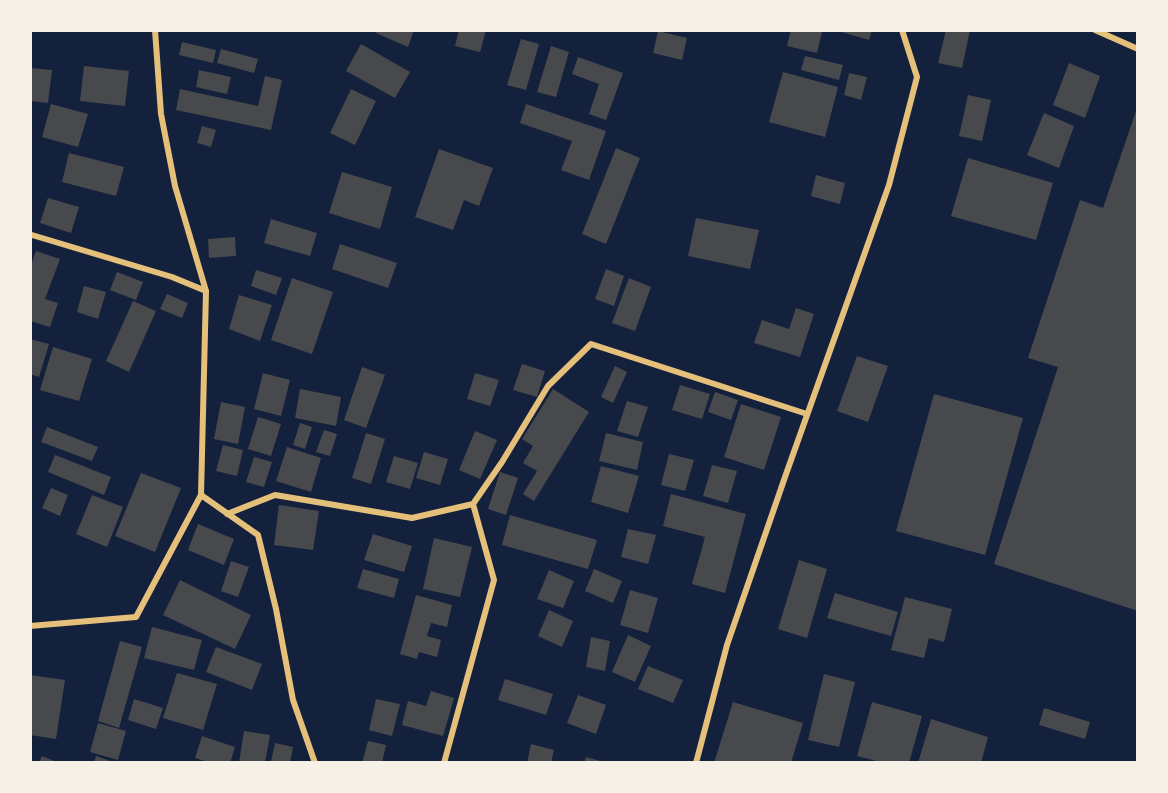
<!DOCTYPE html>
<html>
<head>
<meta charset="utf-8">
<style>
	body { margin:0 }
	#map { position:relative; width:1168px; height:793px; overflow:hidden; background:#14213d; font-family:Quicksand,sans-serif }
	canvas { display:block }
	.frame { position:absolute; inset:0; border:32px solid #f6f1e7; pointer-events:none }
</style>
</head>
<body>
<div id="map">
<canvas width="1168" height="793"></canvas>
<div class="frame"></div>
</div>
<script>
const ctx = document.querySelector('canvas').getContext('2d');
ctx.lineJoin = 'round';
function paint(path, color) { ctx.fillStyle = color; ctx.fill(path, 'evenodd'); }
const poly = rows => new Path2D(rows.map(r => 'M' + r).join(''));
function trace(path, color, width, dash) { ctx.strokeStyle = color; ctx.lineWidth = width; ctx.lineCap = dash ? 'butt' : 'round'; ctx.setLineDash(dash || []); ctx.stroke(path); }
paint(poly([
	[377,30,414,30,408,47,376,33],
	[459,30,486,30,480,52,455,46],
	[791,30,816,30,822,32,817,53,787,46],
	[835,30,872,30,869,40],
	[946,30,970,30,962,68,938,63],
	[658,31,687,38,682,60,653,53],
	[521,39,539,44,526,90,507,85],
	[182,42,216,50,213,63,179,55],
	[361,44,410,72,395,98,346,71],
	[551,46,569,52,556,97,537,92],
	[221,49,258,59,254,73,217,63],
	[805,56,843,65,839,80,801,70],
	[578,57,623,73,606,120,589,114,599,84,572,74],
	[1069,63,1100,76,1085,118,1053,105],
	[84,66,129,71,125,106,80,101],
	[30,68,52,70,48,103,30,101],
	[199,70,231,77,227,94,196,87],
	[783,72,838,87,825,137,769,122],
	[849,73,867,77,861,100,844,95],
	[265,76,282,80,271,130,176,110,180,89,258,106],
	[351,89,376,101,355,145,330,133],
	[968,95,991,100,982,141,959,136],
	[51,104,88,114,78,147,42,137],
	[526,104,606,131,589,180,561,170,572,141,520,123],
	[1138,105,1138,611,994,564,1058,367,1028,358,1080,200,1103,208],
	[1044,113,1074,126,1059,168,1027,155],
	[202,126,216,130,211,147,197,143],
	[616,148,640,158,606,244,582,234],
	[439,149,493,168,479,206,464,200,453,230,415,217],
	[69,153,124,167,116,196,62,182],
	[968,158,1053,183,1036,240,951,216],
	[342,172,392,187,380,229,329,213],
	[816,175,845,183,840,204,811,196],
	[48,198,79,207,71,233,40,223],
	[696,218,759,230,750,269,688,256],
	[271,219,317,233,310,256,264,243],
	[235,237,236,256,209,258,208,239],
	[340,244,397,263,388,288,332,269],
	[36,251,60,259,45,299,58,303,50,327,30,321,30,268],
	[606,269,624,276,614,306,595,299],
	[256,270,282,278,276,295,251,286],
	[117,272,143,282,136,300,110,290],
	[292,278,333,292,312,354,271,340],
	[629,278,651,287,635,331,612,323],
	[84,286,106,292,98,319,77,312],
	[167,294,188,303,182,318,160,309],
	[239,295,272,305,260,341,229,329],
	[133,301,156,311,129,372,106,361],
	[796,308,814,314,800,357,754,343,762,320,789,329],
	[30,339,49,344,39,377,30,374],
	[53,347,92,359,79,401,40,390],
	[857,356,888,366,868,422,837,411],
	[522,364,545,371,537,397,513,390],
	[615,366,627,372,613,403,601,397],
	[362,367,385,375,366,428,344,420],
	[263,373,290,380,281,416,254,409],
	[475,373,499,380,490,406,467,399],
	[680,385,710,394,702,419,672,410],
	[300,389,341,397,336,426,295,418],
	[553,389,589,412,534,501,523,494,537,471,523,463,533,446,522,439],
	[715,392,738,400,731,420,708,412],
	[934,394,1023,418,985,555,896,531],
	[627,401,648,407,638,437,617,431],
	[221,402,245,407,238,444,214,439],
	[741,404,781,417,764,470,724,457],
	[258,417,281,424,271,456,248,449],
	[300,423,312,427,305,449,293,445],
	[47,427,98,447,92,461,41,442],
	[324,430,337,434,330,456,316,452],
	[475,431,497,440,480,479,459,470],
	[366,433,385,439,371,484,352,478],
	[606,433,643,442,637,470,599,461],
	[223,445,243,450,237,476,216,471],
	[287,447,321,458,311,492,276,481],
	[424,452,448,459,440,485,416,478],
	[669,454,694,460,685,491,661,485],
	[55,455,111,477,104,495,48,472],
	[394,456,418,463,410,489,386,482],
	[254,457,272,462,264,487,246,482],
	[712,465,737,471,728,503,703,496],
	[601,466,639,476,628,513,591,502],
	[500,472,518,478,506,515,488,509],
	[141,473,181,488,155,552,115,536],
	[51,488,68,495,60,516,42,508],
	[671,494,746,514,725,593,692,584,705,537,663,526],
	[92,495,123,507,107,547,76,534],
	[279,505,319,511,313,550,274,545],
	[510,515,597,540,588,569,502,545],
	[198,524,234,539,224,565,188,550],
	[628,529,656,535,648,564,621,557],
	[373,534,412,546,404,572,364,560],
	[434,538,472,547,460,597,423,589],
	[799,560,827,569,807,638,778,629],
	[231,561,249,567,238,597,221,591],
	[363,569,399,579,394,598,357,588],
	[594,569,622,581,613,603,585,591],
	[549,570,574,581,563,608,537,599],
	[180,580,251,615,235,649,163,615],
	[630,590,658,598,648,633,620,625],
	[835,593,898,612,891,636,827,618],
	[416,595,452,605,447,627,431,623,427,636,441,640,437,657,419,652,417,659,400,654],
	[905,597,952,609,944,642,929,638,924,658,891,650],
	[549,610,573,621,562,647,538,636],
	[152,627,202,640,194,670,144,658],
	[628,635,651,646,635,682,612,672],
	[591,637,610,641,605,671,586,667],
	[120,641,142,647,119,728,98,721],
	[216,647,262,664,252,690,206,672],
	[648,666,683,680,673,703,638,689],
	[177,673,217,684,203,730,163,718],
	[824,674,855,682,839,747,808,740],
	[30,675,65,680,56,739,30,735],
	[505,679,553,694,546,715,498,700],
	[431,691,454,698,443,736,402,725,408,701,426,706],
	[578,695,606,705,596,734,567,723],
	[134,699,163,708,156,729,128,720],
	[376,699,400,704,392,736,369,730],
	[733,702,803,723,791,763,714,763],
	[872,702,922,716,909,763,884,763,857,756],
	[1044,708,1090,722,1085,739,1039,725],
	[931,719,988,737,981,763,918,763],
	[98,723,126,731,118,760,90,752],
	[244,731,270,735,265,763,239,763],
	[202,736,235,747,230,763,211,763,195,758],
	[368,741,386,745,382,763,362,763],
	[275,743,293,747,290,763,271,761],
	[531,744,554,750,551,763,527,763],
	[42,756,59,763,39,763],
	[96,756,116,763,94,763],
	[586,757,604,762,604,763,584,763]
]), '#48494c');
trace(poly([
	[1095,30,1138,49],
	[30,236,32,235,172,277,206,291],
	[201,495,258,535,276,609,293,700,315,763],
	[227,514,275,495,412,518,473,504,502,462,548,386,591,344,807,414],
	[30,626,136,617,201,495,206,291,175,186,161,114,155,30],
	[444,763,494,580,473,504],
	[696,763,727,645,785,477,889,185,917,77,902,30]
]), '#e5c07b', 6);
</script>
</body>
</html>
